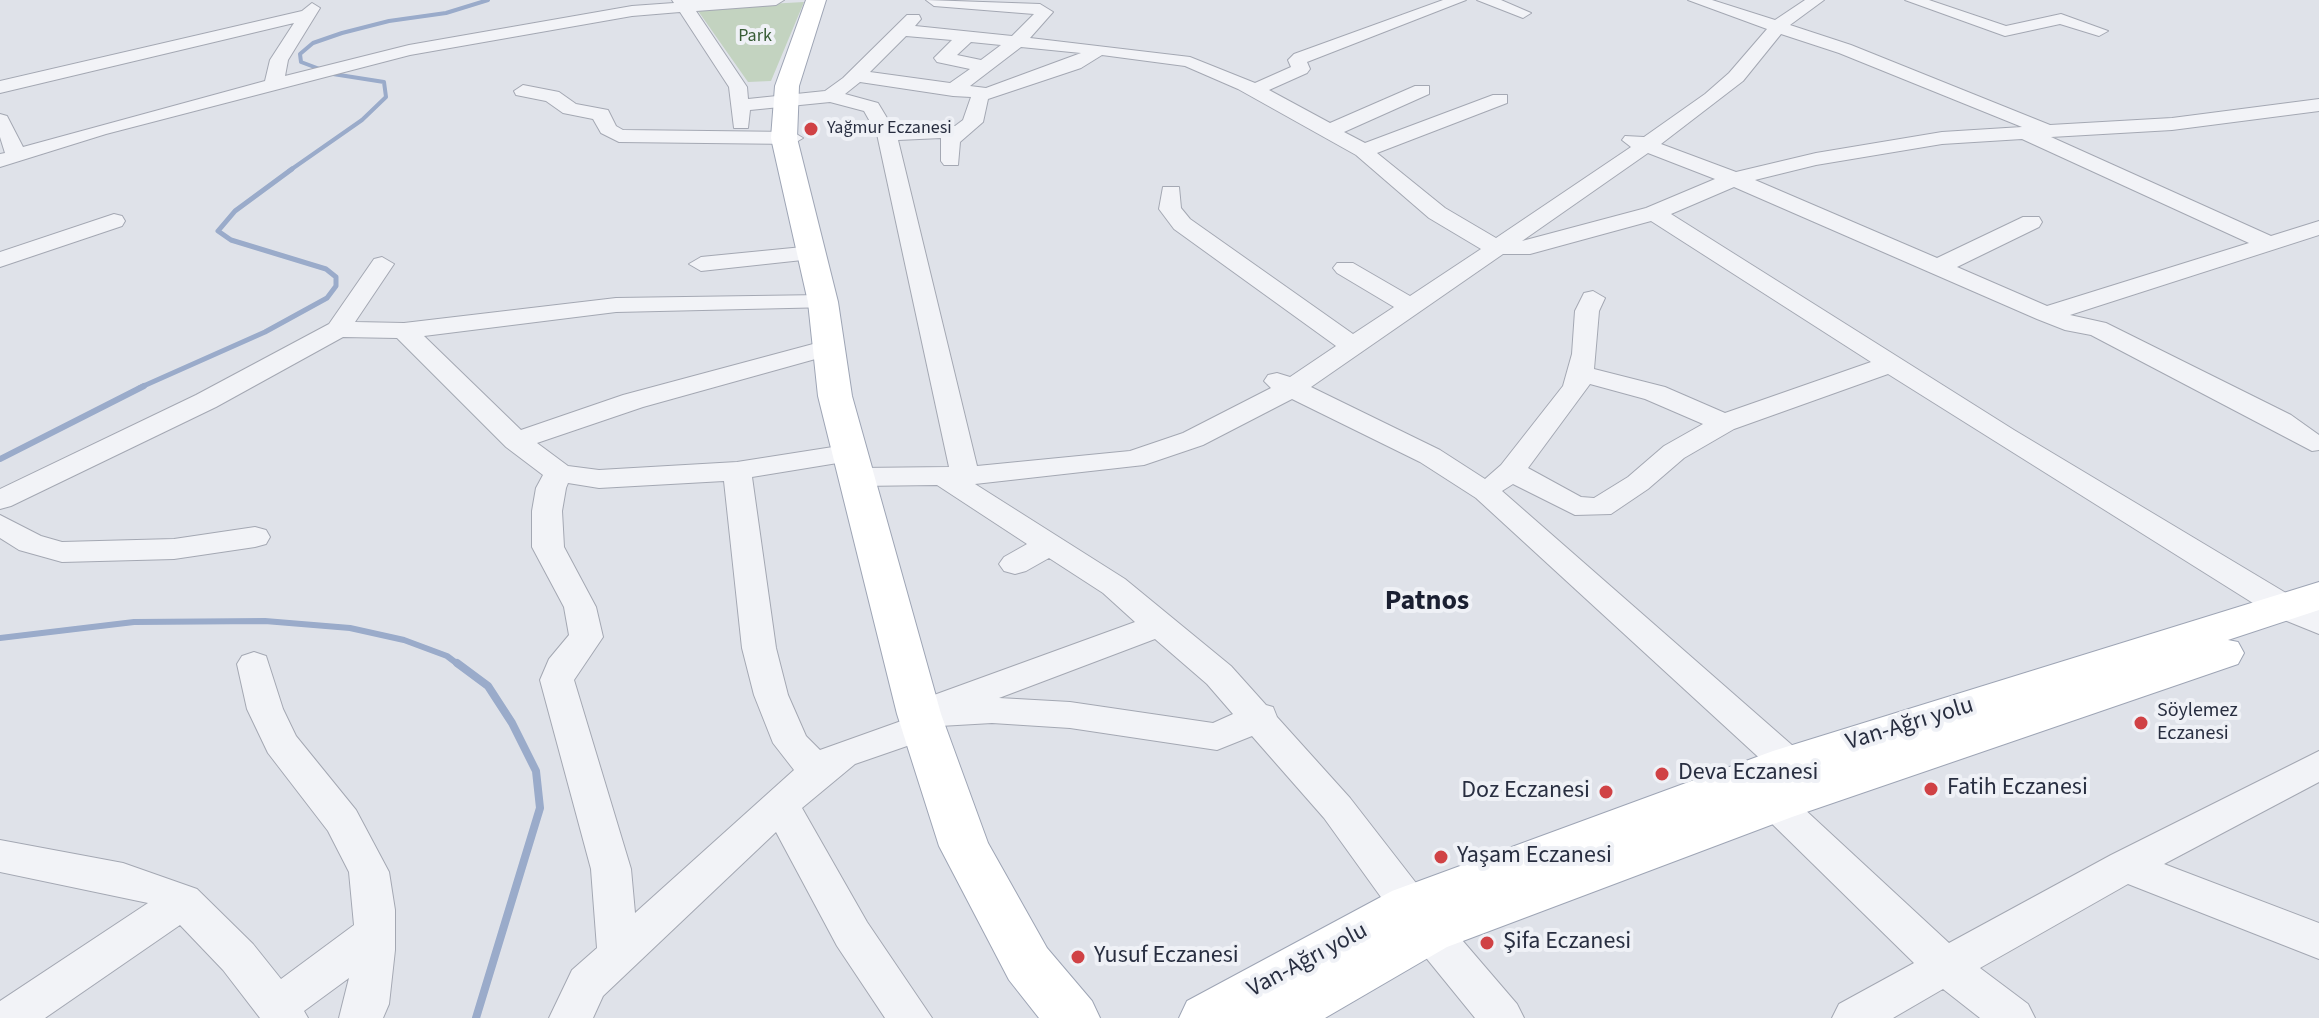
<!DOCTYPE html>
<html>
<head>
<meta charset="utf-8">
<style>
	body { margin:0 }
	canvas { display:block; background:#dfe2e9 }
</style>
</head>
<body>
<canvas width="2319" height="1018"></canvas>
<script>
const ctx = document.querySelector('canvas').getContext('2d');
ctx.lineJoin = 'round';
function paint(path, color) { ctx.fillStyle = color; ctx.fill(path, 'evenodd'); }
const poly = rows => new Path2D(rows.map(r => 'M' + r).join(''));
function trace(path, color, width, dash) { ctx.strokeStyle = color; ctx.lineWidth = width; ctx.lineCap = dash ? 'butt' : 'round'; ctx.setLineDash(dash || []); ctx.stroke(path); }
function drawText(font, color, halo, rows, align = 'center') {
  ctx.font = font + ' "Source Sans 3",sans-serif'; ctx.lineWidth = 8; ctx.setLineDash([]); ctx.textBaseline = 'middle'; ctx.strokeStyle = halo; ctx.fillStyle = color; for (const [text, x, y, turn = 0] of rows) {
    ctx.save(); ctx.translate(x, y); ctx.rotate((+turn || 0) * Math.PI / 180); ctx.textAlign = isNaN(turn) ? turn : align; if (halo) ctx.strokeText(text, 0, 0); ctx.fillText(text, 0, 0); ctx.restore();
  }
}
paint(poly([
	[804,2,771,81,748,82,696,8]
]), '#c3d3c0');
trace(poly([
	[289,171,362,120,386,97,384,82,333,74,301,62,300,54,313,43,342,33,389,21,446,13,488,0]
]), '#9aabca', 4);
trace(poly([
	[139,388,265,332,327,298,336,286,336,277,326,269,231,240,218,231,235,211,292,169]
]), '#9aabca', 5);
trace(poly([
	[0,459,144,386],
	[0,638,134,622,265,621,350,628,404,640,447,656,459,665]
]), '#9aabca', 6);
trace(poly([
	[457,663,488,686,512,723,536,771,540,808,476,1018]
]), '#9aabca', 8);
const minor = poly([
	[672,0,784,0,776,5,696,11,747,87,748,99,825,91,843,78,907,15,919,15,921,19,915,26,1012,36,1034,14,934,6,926,0,1040,4,1053,12,1030,38,1190,57,1255,83,1291,67,1288,60,1294,54,1443,0,1466,0,1307,62,1310,69,1307,73,1269,90,1330,123,1415,86,1429,86,1429,94,1344,132,1365,143,1493,95,1507,95,1507,103,1377,153,1445,208,1496,238,1631,147,1622,140,1625,136,1644,137,1705,94,1729,73,1767,29,1688,0,1712,0,1775,20,1805,0,1824,0,1790,25,1851,45,2050,125,2172,118,2319,99,2319,111,2172,130,2051,137,2271,236,2319,221,2319,235,2070,315,2106,323,2291,415,2319,435,2319,450,2312,451,2091,335,2065,330,2037,319,1734,187,1671,214,2014,430,2296,599,2319,610,2319,634,2272,615,1888,374,1734,429,1684,458,1648,489,1611,514,1575,515,1513,484,1502,491,1817,767,1823,777,1817,787,1804,791,1791,787,1476,498,1420,462,1292,399,1203,445,1144,465,975,484,1125,579,1231,666,1266,705,1273,707,1277,717,1350,798,1444,919,1517,1004,1524,1018,1475,1018,1414,943,1324,818,1252,736,1217,750,1070,728,992,723,940,726,936,736,855,764,802,808,867,922,932,1018,885,1018,837,946,776,832,603,996,593,1018,549,1018,572,970,597,948,591,869,540,680,549,659,569,635,564,607,532,547,532,511,536,488,543,475,506,447,397,338,343,337,216,407,11,506,0,509,0,489,196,395,329,324,374,259,382,257,394,264,355,322,404,323,616,298,823,295,835,302,832,307,616,312,424,336,521,430,623,395,828,340,837,343,841,348,837,353,643,407,537,443,568,466,599,470,737,462,852,444,862,447,866,453,862,459,752,477,776,648,788,695,806,736,820,750,904,720,901,714,906,705,930,700,934,695,1135,622,1103,593,1049,558,1026,571,1015,574,1004,571,999,564,1004,557,1027,544,937,485,859,486,849,483,844,477,849,471,859,468,949,467,877,134,864,111,830,102,750,110,748,128,734,128,729,87,680,12,632,16,410,55,106,134,0,167,0,154,5,153,0,137,0,114,7,116,23,147,265,81,270,60,294,23,0,93,0,81,302,11,312,3,320,8,288,60,285,76,409,45,632,6,674,3,672,0],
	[1781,34,1839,53,2022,127,1942,132,1816,153,1736,172,1661,144,1743,81,1781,34],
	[906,36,952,40,934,58,937,62,970,69,950,83,870,72,906,36],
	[971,42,1001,45,981,60,957,55,971,42],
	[1021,47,1081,53,986,88,970,86,1021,47],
	[1102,55,1185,66,1238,89,1356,155,1429,218,1481,249,1410,296,1353,263,1337,263,1333,268,1337,273,1394,307,1353,334,1190,219,1181,208,1179,187,1163,187,1159,209,1174,229,1336,346,1290,377,1277,373,1268,375,1264,381,1271,388,1183,433,1130,451,977,466,898,140,941,138,941,161,944,165,958,165,960,142,983,122,988,99,1081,68,1102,55],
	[860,82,953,96,971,97,963,120,955,126,893,128,878,103,845,94,860,82],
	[2022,139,2249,243,2047,306,1957,267,2039,227,2042,222,2039,217,2023,217,1937,258,1755,180,1816,165,1942,144,2022,139],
	[1648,153,1715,179,1646,208,1522,241,1648,153],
	[1651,221,1871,362,1725,413,1665,387,1594,369,1599,311,1605,298,1593,291,1584,293,1575,311,1572,354,1563,386,1501,465,1485,479,1440,450,1311,387,1503,254,1530,254,1651,221],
	[1590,384,1645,399,1703,424,1664,446,1628,477,1594,498,1581,497,1528,468,1590,384],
	[724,481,742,648,754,695,773,743,794,770,635,913,631,869,574,680,603,637,596,607,564,547,562,511,566,488,568,483,599,488,724,481],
	[1155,639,1207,684,1233,714,1213,723,1070,702,999,698,1155,639],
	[1477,0,1501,0,1531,13,1523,18,1477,0],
	[1905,0,1929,0,2006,26,2061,14,2108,31,2099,36,2060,24,2005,36,1905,0],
	[523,85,559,92,576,104,608,110,616,126,623,130,793,132,803,138,793,144,619,142,601,133,593,119,563,113,546,101,516,95,514,91,523,85],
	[114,214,122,216,125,221,122,226,0,267,0,252,114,214],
	[813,246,825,253,821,258,701,271,689,264,701,257,813,246],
	[0,515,41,536,62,542,174,539,255,527,266,530,270,537,266,544,255,547,174,559,62,562,19,550,0,538,0,515],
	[254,652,266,656,283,709,296,736,356,810,389,872,395,910,395,950,389,1004,383,1018,339,1018,349,978,304,1011,308,1018,260,1018,223,970,180,925,45,1018,0,1018,0,1001,148,903,0,872,0,840,123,863,197,889,253,944,281,979,354,925,349,872,328,831,268,753,247,709,237,664,242,656,254,652],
	[2319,751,2319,782,2164,864,2319,923,2319,959,2128,884,1980,968,2028,1004,2035,1018,1980,1018,1943,989,1893,1018,1832,1018,1839,1004,1914,963,1762,814,1756,804,1762,794,1775,789,1788,794,1949,943,2111,855,2319,751]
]);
const major = poly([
	[806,0,826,0,799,86,797,138,838,302,852,396,941,714,988,843,1047,948,1092,1001,1100,1018,1039,1018,1009,980,939,846,897,714,818,396,808,302,771,138,775,86,806,0],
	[2319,582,2319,610,2228,640,2238,642,2244,653,2238,664,1792,817,1447,947,1325,1018,1179,1018,1187,1001,1392,891,1773,751,2319,582]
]);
trace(minor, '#a4a8b3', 2);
trace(major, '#9ea5b5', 2);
paint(minor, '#f2f3f7');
paint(major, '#fff');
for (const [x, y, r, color] of [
	[811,129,8,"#d04245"],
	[2141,723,8,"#d04245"],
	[1662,774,8,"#d04245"],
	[1931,789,8,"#d04245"],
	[1606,792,8,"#d04245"],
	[1441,857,8,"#d04245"],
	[1487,943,8,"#d04245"],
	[1078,957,8,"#d04245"]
]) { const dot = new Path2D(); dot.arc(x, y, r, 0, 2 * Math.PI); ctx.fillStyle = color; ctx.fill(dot); trace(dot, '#eff1f6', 3); }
drawText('18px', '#375c35', '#eff1f6', [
	["Park",755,37]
]);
drawText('18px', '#282e40', '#eff1f6', [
	["Yağmur Eczanesi",827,129]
], 'left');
drawText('20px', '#282e40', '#eff1f6', [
	["Söylemez",2157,712],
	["Eczanesi",2157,735]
], 'left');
drawText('24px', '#282e40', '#eff1f6', [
	["Van-Ağrı yolu",1910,725,-17],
	["Van-Ağrı yolu",1308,961,-28]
]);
drawText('24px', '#282e40', '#eff1f6', [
	["Deva Eczanesi",1678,774],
	["Fatih Eczanesi",1947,789],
	["Doz Eczanesi",1590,792,"right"],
	["Yaşam Eczanesi",1457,857],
	["Şifa Eczanesi",1503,943],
	["Yusuf Eczanesi",1094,957]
], 'left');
drawText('bold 28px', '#1a1f31', '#eff1f6', [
	["Patnos",1427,603]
]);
</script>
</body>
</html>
